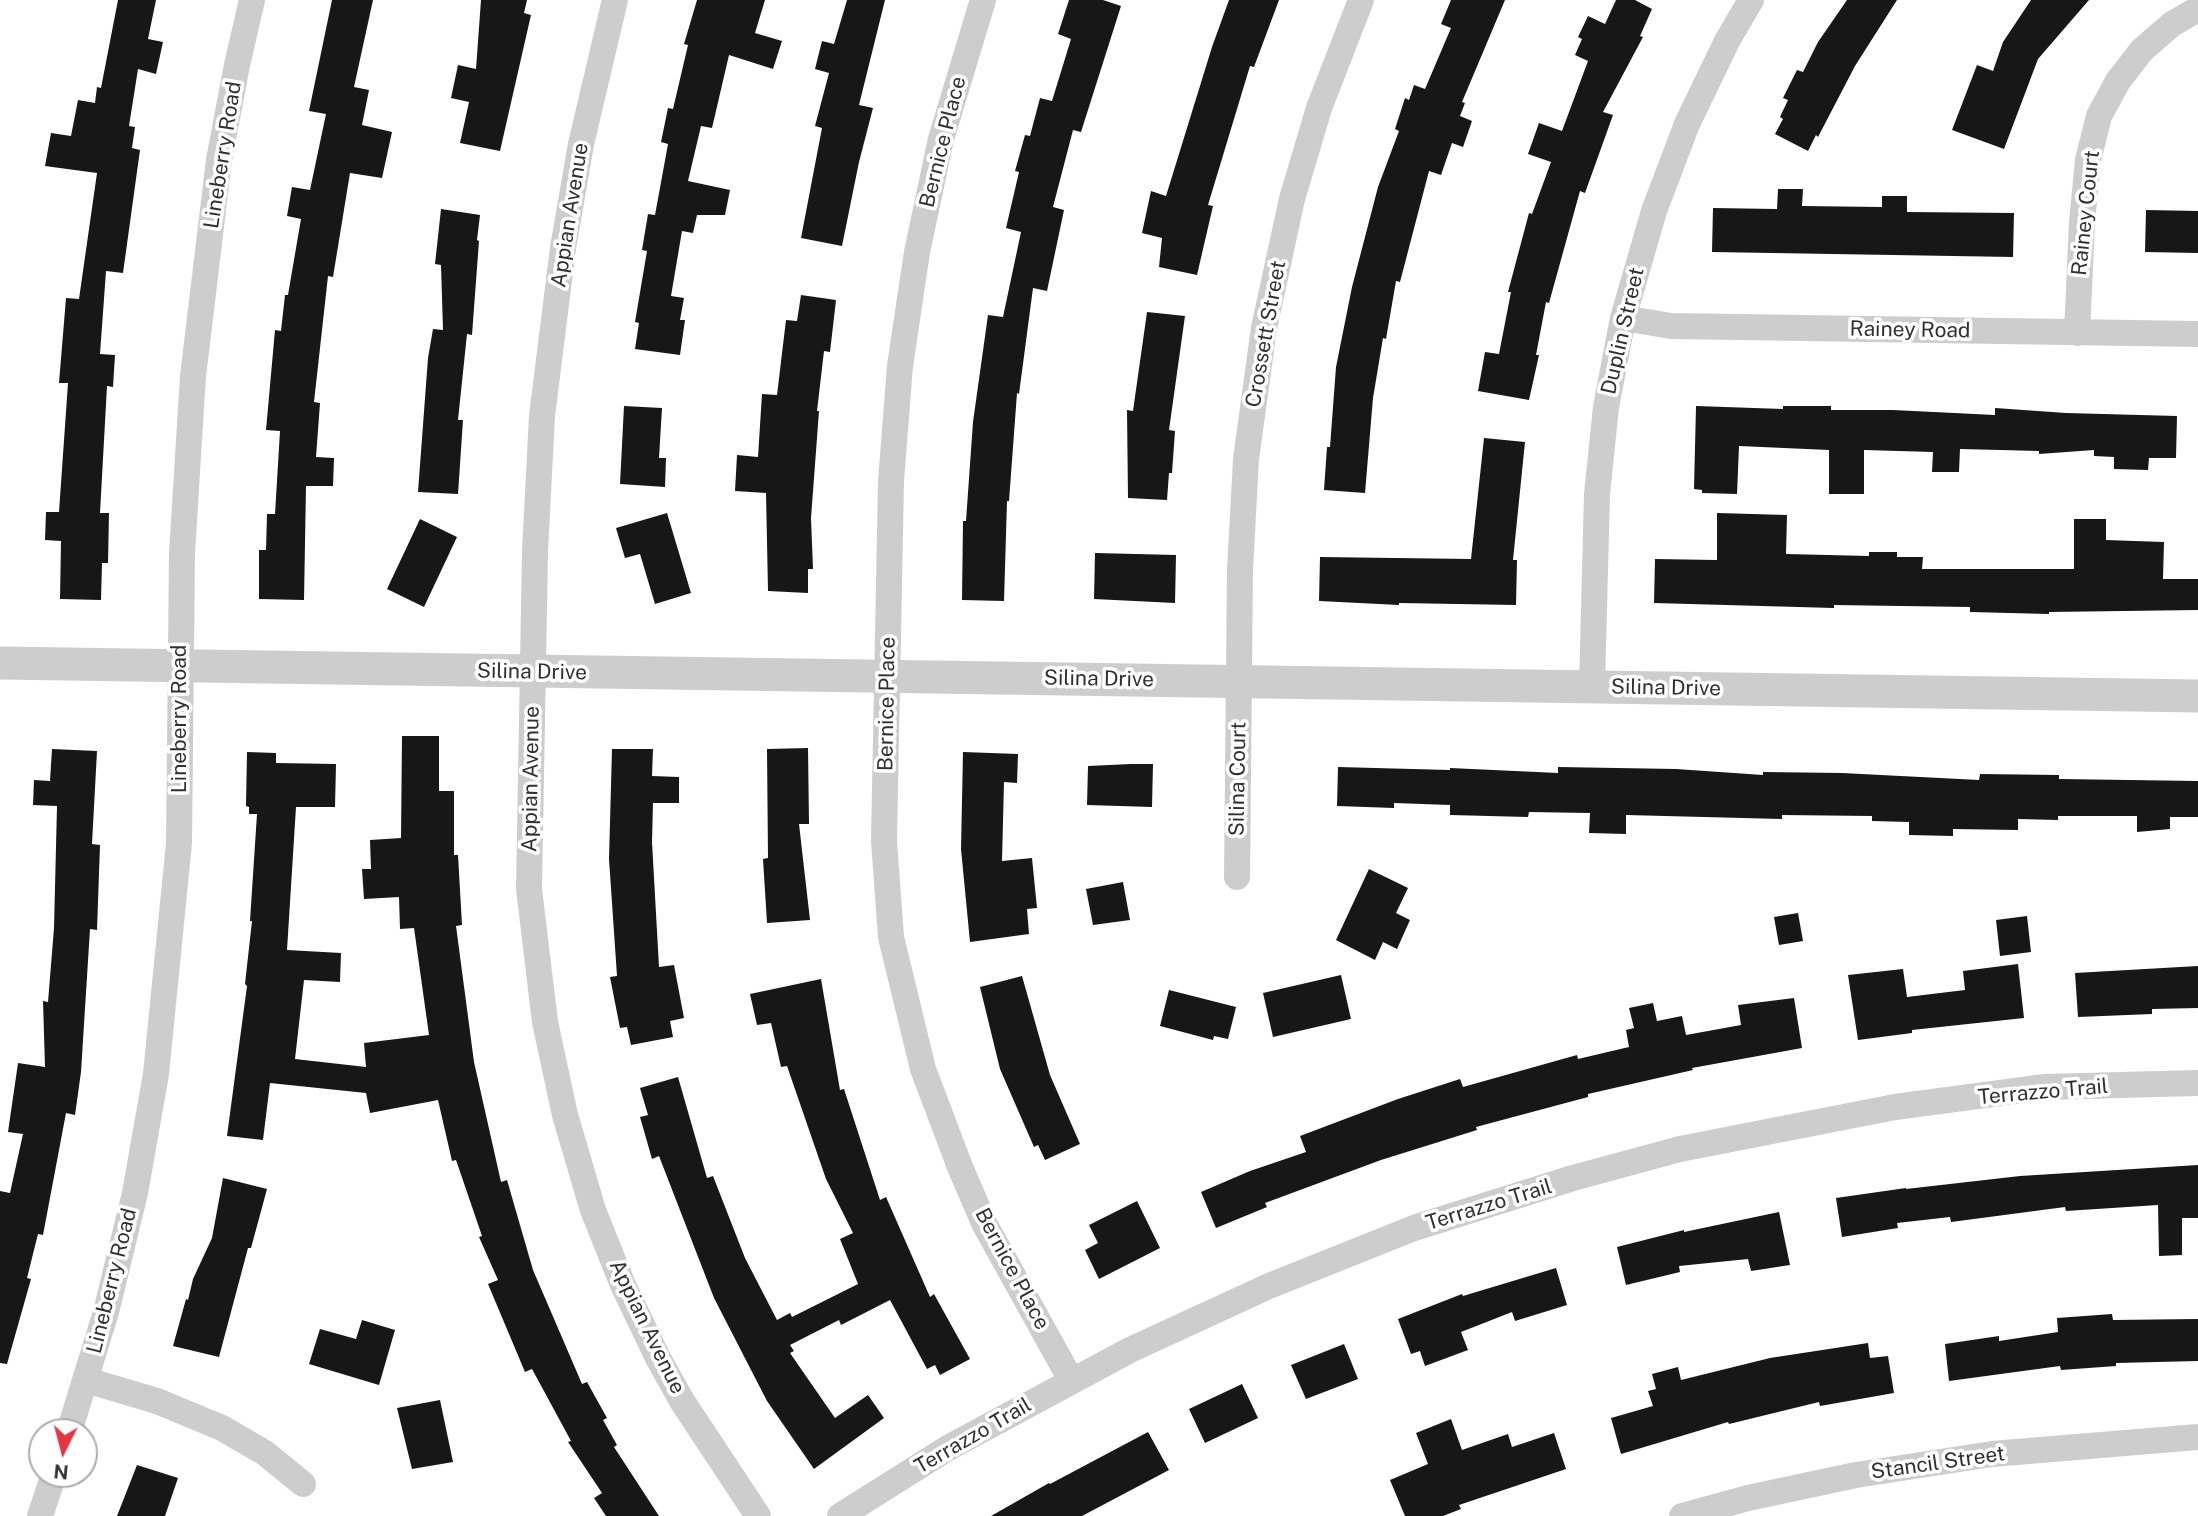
<!DOCTYPE html>
<html>
<head>
<meta charset="utf-8">
<style>
	body { margin:0 }
	#map { position:relative; width:2198px; height:1516px; overflow:hidden; background:#fff; font-family:"Public Sans",sans-serif }
	canvas { display:block }
	.north { position:absolute; left:28px; top:1418px; width:70px; height:70px; box-sizing:border-box; background:#fff; border:2px solid #acacac; border-radius:50%; rotate:186deg; font-size:19px; font-weight:700; line-height:28px; text-align:center; color:#303030 }
	.north::after { content:''; display:block; margin:auto; width:24px; height:32px; background:#e33640; clip-path:polygon(50% 0,100% 100%,50% 72%,0 100%) }
</style>
</head>
<body>
<div id="map">
<canvas width="2198" height="1516"></canvas>
<div class="north">N</div>
</div>
<script>
const ctx = document.querySelector('canvas').getContext('2d');
ctx.lineJoin = 'round';
function paint(path, color) { ctx.fillStyle = color; ctx.fill(path, 'evenodd'); }
const poly = rows => new Path2D(rows.map(r => 'M' + r).join(''));
function trace(path, color, width, dash) { ctx.strokeStyle = color; ctx.lineWidth = width; ctx.lineCap = dash ? 'butt' : 'round'; ctx.setLineDash(dash || []); ctx.stroke(path); }
function drawText(font, color, halo, rows, align = 'center') {
  ctx.font = font + ' "Public Sans",sans-serif'; ctx.lineWidth = 7; ctx.setLineDash([]); ctx.textBaseline = 'middle'; ctx.strokeStyle = halo; ctx.fillStyle = color; for (const [text, x, y, turn = 0] of rows) {
    ctx.save(); ctx.translate(x, y); ctx.rotate((+turn || 0) * Math.PI / 180); ctx.textAlign = isNaN(turn) ? turn : align; if (halo) ctx.strokeText(text, 0, 0); ctx.fillText(text, 0, 0); ctx.restore();
  }
}
paint(poly([
	[118,0,156,0,148,39,163,42,156,74,138,69,129,126,135,127,132,148,140,150,123,273,106,271,100,354,115,355,113,387,107,386,100,513,109,513,108,563,102,563,101,600,60,599,61,541,45,540,46,512,59,512,68,383,59,383,66,298,79,299,97,173,45,166,51,133,71,136,78,100,95,103,97,87,101,88],
	[332,0,373,0,354,87,369,90,362,125,392,132,382,178,350,173,333,277,328,276,314,402,320,403,316,457,334,458,333,486,306,486,304,600,259,599,259,550,266,550,267,514,275,514,280,431,266,430,275,330,281,331,285,295,288,295,301,219,287,216,292,187,310,190,326,114,309,111],
	[481,0,527,0,524,13,531,15,500,151,460,143,469,102,451,98,458,65,476,69],
	[697,0,765,0,755,33,782,41,773,69,729,55,712,128,701,126,688,181,730,190,725,215,697,215,693,233,682,231,671,296,684,298,680,320,685,320,680,355,635,349,639,323,635,322,647,251,642,250,648,214,655,215,668,144,661,142,668,108,673,109,688,45,684,44],
	[847,0,885,0,859,105,873,108,859,162,842,246,801,238,822,128,815,126,829,73,815,69,822,41,834,44],
	[1069,0,1103,0,1121,6,1081,132,1073,130,1053,207,1064,210,1047,291,1033,288,1019,394,1017,393,1009,501,1007,501,1004,601,962,600,963,521,966,521,973,422,988,315,1003,317,1021,232,1006,228,1019,172,1015,171,1025,135,1030,136,1040,98,1052,101,1071,39,1058,34],
	[1229,0,1279,0,1254,67,1250,66,1208,205,1213,206,1197,275,1159,267,1162,238,1142,233,1151,191,1166,196,1212,47],
	[1451,0,1505,0,1462,102,1465,103,1460,116,1472,121,1463,147,1452,143,1441,175,1429,171,1400,282,1396,281,1386,339,1383,338,1373,398,1365,493,1324,490,1327,447,1330,447,1336,367,1352,287,1378,187,1399,131,1395,129,1405,98,1409,100,1414,85,1425,89,1451,28,1441,24],
	[1616,0,1635,0,1652,9,1640,36,1643,37,1603,112,1613,115,1585,193,1580,191,1549,303,1546,302,1536,355,1539,355,1529,400,1478,391,1485,352,1499,354,1511,292,1508,292,1529,213,1532,214,1551,162,1528,154,1539,123,1562,131,1588,61,1575,55,1582,39,1578,37,1588,16,1605,24],
	[1847,0,1897,0,1855,66,1818,137,1816,135,1808,151,1775,134,1783,119,1780,117,1788,100,1783,98,1797,70,1803,72,1818,42],
	[2031,0,2089,0,2038,59,2004,149,1952,130,1977,65,1993,71,2003,42],
	[1778,189,1803,189,1802,206,1882,207,1882,196,1907,196,1907,212,2014,213,2013,257,1712,252,1713,208,1777,209],
	[441,209,480,215,477,240,479,241,472,335,467,334,458,420,463,420,458,494,418,492,428,358,433,329,443,330,441,265,435,264],
	[2146,210,2198,211,2198,253,2145,252],
	[801,295,836,300,830,352,824,351,817,411,819,411,811,518,813,569,808,569,808,593,768,591,766,493,735,491,737,455,758,457,762,394,777,395,786,320,797,321],
	[1147,312,1185,316,1169,430,1175,431,1172,473,1169,473,1167,500,1128,498,1127,410,1133,411],
	[624,406,662,408,659,458,666,458,665,487,620,484],
	[1696,406,1783,409,1783,406,1831,406,1831,410,1893,410,1995,415,1995,408,2066,413,2177,416,2176,458,2149,458,2148,470,2114,469,2114,457,2094,456,2094,450,2039,454,2039,451,1960,449,1959,472,1932,472,1933,452,1864,450,1864,494,1829,494,1829,450,1739,446,1737,494,1702,493,1702,490,1694,489],
	[1484,438,1525,442,1513,560,1517,560,1516,605,1399,603,1399,605,1319,601,1320,557,1471,559],
	[667,513,691,593,655,604,640,554,625,558,616,528],
	[1717,513,1787,515,1786,554,1869,556,1869,552,1897,552,1897,557,1923,557,1922,569,2074,569,2074,519,2106,519,2106,540,2164,542,2163,579,2198,579,2198,610,2049,612,2049,614,1970,612,1970,607,1834,605,1834,608,1654,603,1655,559,1717,560],
	[420,519,457,537,424,607,387,589],
	[1095,553,1176,555,1175,603,1094,599],
	[402,736,439,736,439,791,454,791,454,855,458,855,462,925,456,926,474,1062,501,1182,507,1180,533,1270,582,1384,587,1382,607,1418,603,1420,617,1445,614,1447,659,1516,606,1516,594,1498,602,1493,568,1442,571,1441,532,1369,525,1372,488,1284,498,1280,479,1237,482,1236,456,1160,452,1161,438,1100,370,1113,366,1093,270,1083,263,1140,227,1136,247,986,245,984,252,921,250,921,257,814,249,814,249,807,246,806,247,752,276,753,276,763,336,764,335,807,296,807,287,950,341,953,340,982,304,980,295,1059,366,1067,364,1043,429,1035,414,928,400,929,399,897,364,899,362,869,371,869,370,840,401,838],
	[808,748,809,824,799,824,810,920,767,923,763,859,768,858,767,749],
	[52,749,97,751,92,844,100,845,97,930,90,929,81,1072,75,1115,66,1113,43,1235,38,1234,27,1278,31,1279,7,1364,0,1363,0,1191,10,1193,23,1134,8,1132,18,1063,45,1067,43,1001,48,1002,54,928,57,806,33,805,34,780,50,781],
	[612,749,653,749,652,776,679,777,679,803,653,803,652,842,659,967,674,965,684,1018,670,1021,673,1037,631,1045,627,1027,620,1028,610,977,617,976,609,859],
	[963,752,1018,754,1017,783,1004,782,1002,861,1032,858,1037,908,1027,909,1029,934,970,942,961,849],
	[1131,764,1153,764,1152,807,1087,805,1088,766],
	[1338,767,1450,770,1450,768,1558,773,1558,767,1676,769,1763,775,1763,772,1842,773,1979,780,1980,774,2059,775,2059,779,2198,781,2198,817,2170,817,2170,829,2137,832,2137,816,2058,816,2058,820,2018,819,2018,830,1953,829,1953,836,1909,835,1909,822,1872,821,1872,816,1782,815,1782,819,1626,815,1626,834,1589,833,1590,813,1529,812,1528,817,1450,815,1450,805,1394,803,1394,808,1337,806],
	[1369,869,1408,888,1396,913,1410,920,1397,949,1383,942,1375,960,1336,940],
	[1123,882,1130,920,1093,925,1086,889],
	[1798,913,1803,941,1779,945,1774,917],
	[2027,916,2031,952,2000,956,1996,920],
	[2018,964,2024,1018,1912,1030,1912,1033,1858,1040,1848,975,1903,969,1907,997,1965,990,1963,971],
	[2198,966,2198,1008,2152,1009,2152,1014,2078,1017,2075,973],
	[1341,975,1351,1019,1273,1037,1263,993],
	[1022,976,1050,1075,1080,1144,1045,1160,1038,1145,1034,1147,1000,1069,980,987],
	[821,979,840,1090,844,1089,880,1200,886,1197,930,1297,934,1294,970,1359,940,1375,935,1365,927,1369,890,1300,841,1325,839,1320,790,1345,794,1351,790,1353,835,1418,868,1395,884,1418,814,1469,767,1401,714,1298,659,1156,652,1159,640,1117,648,1115,640,1088,678,1077,707,1178,713,1176,745,1258,777,1320,790,1313,792,1317,858,1284,840,1239,853,1233,826,1179,787,1066,781,1067,771,1023,757,1025,750,994],
	[1169,990,1236,1007,1228,1039,1214,1036,1213,1040,1160,1026],
	[1794,998,1802,1048,1692,1068,1693,1070,1588,1094,1588,1097,1476,1127,1477,1130,1381,1160,1265,1203,1267,1207,1216,1228,1201,1192,1250,1171,1306,1152,1300,1136,1398,1099,1460,1079,1463,1087,1577,1055,1578,1059,1629,1047,1626,1030,1634,1028,1629,1008,1653,1003,1657,1021,1682,1016,1686,1035,1741,1025,1738,1005],
	[2198,1165,2198,1218,2182,1218,2182,1255,2159,1256,2158,1205,2066,1211,2065,1207,1951,1222,1950,1217,1897,1223,1898,1228,1842,1237,1836,1198,1906,1188,1906,1189,2020,1176],
	[223,1178,267,1189,251,1248,248,1248,219,1357,173,1346,186,1299,188,1300,193,1279,212,1238],
	[1137,1201,1160,1248,1099,1279,1085,1250,1098,1243,1089,1225],
	[1779,1212,1790,1265,1751,1271,1748,1259,1679,1266,1680,1272,1626,1285,1617,1247,1684,1230,1684,1232],
	[1556,1268,1567,1305,1515,1321,1512,1312,1461,1332,1468,1350,1425,1366,1420,1351,1411,1354,1398,1319,1462,1294,1463,1296],
	[2112,1314,2113,1320,2198,1319,2198,1361,2116,1363,2116,1366,2061,1370,2060,1366,1949,1381,1945,1344,1999,1336,1999,1341,2058,1332,2057,1318],
	[362,1320,395,1330,379,1385,309,1364,320,1329,356,1339],
	[1868,1343,1870,1358,1888,1356,1894,1393,1820,1406,1819,1402,1729,1424,1728,1422,1621,1454,1611,1418,1653,1406,1648,1391,1656,1389,1652,1374,1678,1367,1681,1380,1770,1358],
	[1344,1344,1358,1379,1306,1399,1291,1365],
	[1242,1384,1258,1418,1205,1443,1189,1409],
	[440,1400,453,1462,412,1469,397,1408],
	[1451,1419,1462,1450,1508,1434,1512,1447,1554,1433,1566,1469,1459,1505,1461,1509,1443,1516,1405,1516,1390,1480,1428,1464,1416,1433],
	[1148,1432,1169,1470,1082,1516,991,1516,1049,1483,1050,1484],
	[137,1465,178,1478,165,1516,117,1516]
]), '#171717');
trace(poly([
	[615,0,581,144,563,248,542,416,535,551,529,889,545,1022,565,1115,593,1210,623,1285,658,1358,682,1401,758,1516],
	[983,0,941,139,917,252,900,366,891,481,884,841,891,937,923,1069,960,1167,985,1225,1071,1380],
	[1623,318,1671,326,2198,334],
	[2077,333,2082,222,2088,160,2099,116,2118,81,2142,50,2172,24,2198,9],
	[1592,686,1597,494,1606,407,1623,318,1654,211,1687,124,1727,41,1751,0],
	[1237,877,1240,570,1246,459,1264,328,1292,199,1319,108,1361,0],
	[86,1380,157,1401,222,1428,265,1453,303,1484],
	[69,1432,106,1312,135,1193,156,1074,179,843,182,553,193,376,219,160,237,65,252,0],
	[40,1516,54,1474],
	[840,1516,948,1448,1130,1350,1269,1286,1414,1228,1573,1178,1680,1149,1895,1107,2045,1087,2198,1083],
	[1682,1516,1748,1498,1856,1475,1992,1454,2198,1437]
]), '#cdcdcd', 26);
trace(poly([
	[0,663,2198,696]
]), '#cdcdcd', 33);
drawText('21px', '#303030', '#fff', [
	["Bernice Place",943,142,-76],
	["Lineberry Road",223,155,-81],
	["Rainey Court",2086,213,-84],
	["Appian Avenue",570,215,-81],
	["Rainey Road",1910,330,1],
	["Duplin Street",1623,331,-77],
	["Crossett Street",1266,334,-80],
	["Silina Drive",532,672,1],
	["Silina Drive",1099,679,1],
	["Silina Drive",1666,688,1],
	["Bernice Place",887,704,-89],
	["Lineberry Road",180,719,-90],
	["Appian Avenue",531,779,-89],
	["Silina Court",1238,779,-89],
	["Terrazzo Trail",2043,1092,-5],
	["Terrazzo Trail",1489,1205,-17],
	["Bernice Place",1012,1269,62],
	["Lineberry Road",112,1281,-76],
	["Appian Avenue",647,1327,64],
	["Terrazzo Trail",973,1436,-30],
	["Stancil Street",1938,1463,-8]
]);
</script>
</body>
</html>
